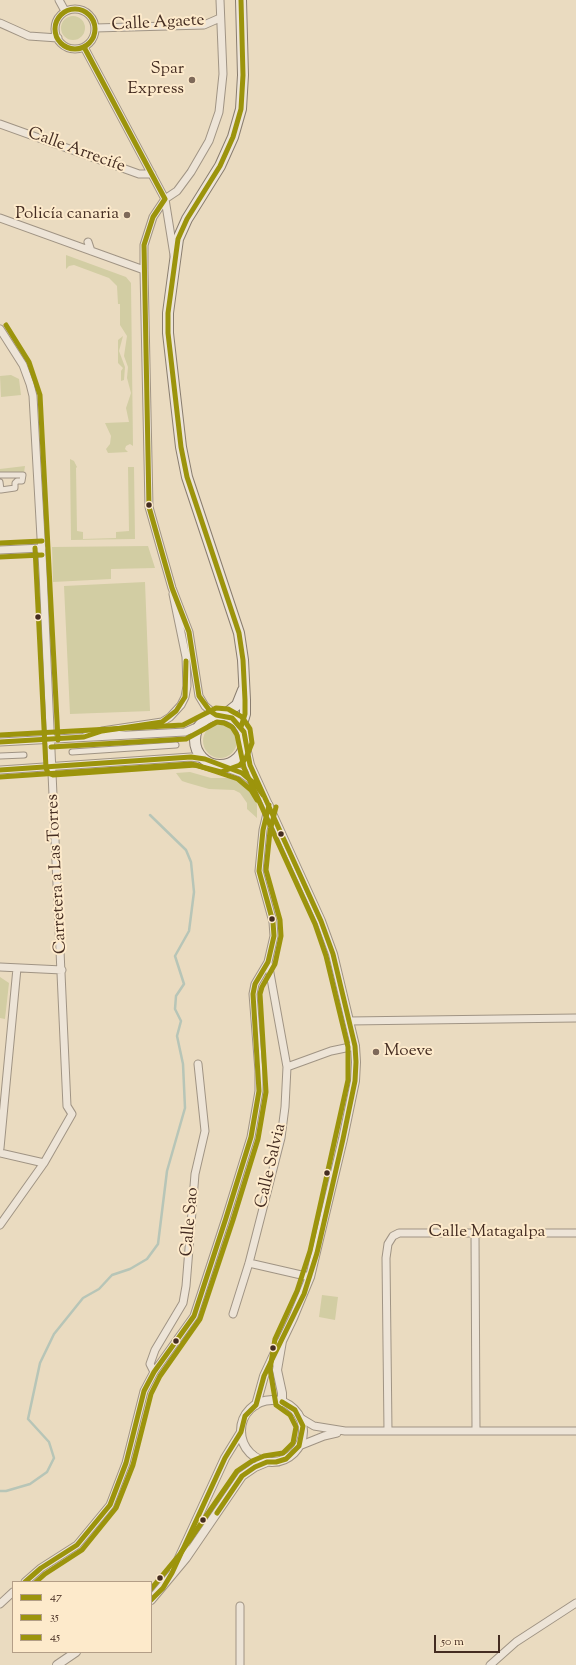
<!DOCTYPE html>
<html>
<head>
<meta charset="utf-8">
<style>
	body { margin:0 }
	#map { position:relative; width:576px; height:1665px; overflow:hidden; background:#eadbc0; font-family:"Sorts Mill Goudy",serif }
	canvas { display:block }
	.legend { position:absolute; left:12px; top:1581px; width:140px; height:72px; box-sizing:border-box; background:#fdeacb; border:1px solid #b39e87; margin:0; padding:5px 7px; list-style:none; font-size:12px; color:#442c21 }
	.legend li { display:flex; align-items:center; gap:8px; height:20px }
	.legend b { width:20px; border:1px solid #b39e87 }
	.scale { position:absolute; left:434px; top:1635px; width:66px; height:18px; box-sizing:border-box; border:2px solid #442c21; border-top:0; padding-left:5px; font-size:12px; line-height:14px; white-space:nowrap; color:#442c21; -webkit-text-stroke:3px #fdeacb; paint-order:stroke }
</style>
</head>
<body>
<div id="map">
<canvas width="576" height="1665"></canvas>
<ul class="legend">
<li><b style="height:5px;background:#9c940c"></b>47</li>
<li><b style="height:5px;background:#9c940c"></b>35</li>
<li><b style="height:5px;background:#9c940c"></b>45</li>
</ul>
<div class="scale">50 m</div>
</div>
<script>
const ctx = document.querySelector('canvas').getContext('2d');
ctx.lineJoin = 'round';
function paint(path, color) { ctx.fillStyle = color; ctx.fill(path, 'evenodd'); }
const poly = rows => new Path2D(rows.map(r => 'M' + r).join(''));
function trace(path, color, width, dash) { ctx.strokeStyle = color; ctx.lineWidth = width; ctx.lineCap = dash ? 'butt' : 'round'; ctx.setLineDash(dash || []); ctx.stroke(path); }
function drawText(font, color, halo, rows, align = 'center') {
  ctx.font = font + ' "Sorts Mill Goudy",serif'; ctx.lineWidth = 4; ctx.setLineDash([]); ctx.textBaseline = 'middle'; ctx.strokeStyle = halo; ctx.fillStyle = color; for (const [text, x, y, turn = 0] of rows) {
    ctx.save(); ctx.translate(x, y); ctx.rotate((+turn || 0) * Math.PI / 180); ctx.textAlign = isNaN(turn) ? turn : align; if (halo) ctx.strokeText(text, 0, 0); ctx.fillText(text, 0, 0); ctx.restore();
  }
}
paint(poly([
	'61 28a12 12 0 1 1 24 0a12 12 0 1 1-24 0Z',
	[66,255,126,277,131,283,133,446,130,444,126,446,125,449,128,452,108,453,106,449,110,444,111,436,105,423,129,422,126,408,131,393,127,378,128,367,124,356,127,336,120,325,120,304,118,304,117,286,109,278,74,265,69,266,66,269],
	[123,336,119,351,125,367,124,380,121,381,121,371,123,368,118,363,118,340],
	[11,375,19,379,21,395,1,397,0,376],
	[70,459,74,461,77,467,76,468,77,531,83,532,83,539,116,538,116,532,129,531,128,467,134,467,135,539,71,540],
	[25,466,24,473,0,475,0,469],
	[148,546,155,568,111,569,111,579,53,582,52,547],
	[145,582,150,711,70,714,64,586],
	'203 741a17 17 0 1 1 34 0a17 17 0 1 1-34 0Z',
	[190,772,211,778,235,778,247,783,252,788,257,800,257,818,247,809,247,803,240,793,234,790,209,789,188,783,182,781,176,773],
	[0,977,9,983,5,1019,0,1018],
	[322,1295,338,1297,335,1320,319,1317]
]), '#d2cda3');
trace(poly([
	[0,1491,6,1491,30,1484,47,1472,54,1458,49,1442,28,1419,40,1363,54,1334,83,1298,99,1289,112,1275,130,1269,147,1259,158,1244,167,1171,185,1108,183,1064,177,1036,181,1021,175,1009,176,996,184,984,175,956,189,931,194,892,191,862,186,850,150,815]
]), '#b7c5b7', 2.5);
const pedestrian = poly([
	[0,475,23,475,22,481,17,481,15,483,15,488,1,490,0,482],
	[72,752,176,745],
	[0,756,24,755]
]);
const minor = poly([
	[59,0,65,11],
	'55 29a20 20 0 1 1 40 0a20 20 0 1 1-40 0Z',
	[0,23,29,36,58,38],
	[95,28,204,25,220,18],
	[84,47,165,199,174,255],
	[0,124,139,174,152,174],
	[0,218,144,270],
	[88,242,91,251],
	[0,329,23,365,30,384,33,396,43,573,67,1106,72,1114,44,1163,0,1225],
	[0,550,42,548],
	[216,715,205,706,199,696,189,632,172,588,149,507,144,270,144,245,153,217,165,199,177,191,191,172,209,141,219,112,223,74,220,0],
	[84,737,102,731,162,722,170,717,181,705,185,697,187,686,186,657,173,594],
	[0,742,185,732,199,726],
	[0,770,191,757,205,759],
	[0,967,62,970],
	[349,1021,576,1018],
	[287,1067,331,1051,355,1046],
	[0,1148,17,968],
	[0,1153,44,1163],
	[475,1232,476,1430],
	[249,1263,310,1277],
	[233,1314,249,1263,281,1138,285,1107,287,1067,268,962],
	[154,1372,150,1364,155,1350,183,1303,186,1286,195,1174,205,1131,198,1064],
	[299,1417,314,1426,345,1431,576,1431],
	[388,1431,386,1258,388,1244,393,1236,399,1233,576,1233],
	[299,1446,324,1436,337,1433],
	[25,1582,41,1568,77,1545,110,1505,126,1463,144,1391,154,1372,194,1316,226,1218,251,1137,259,1091,259,1071,253,994,255,984,268,962,274,936,273,922,259,871,263,830,269,805],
	[0,1604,13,1592],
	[240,1606,240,1665],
	[490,1665,516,1642,576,1603]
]);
const tertiary = poly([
	[245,743,250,765,321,921,333,954,355,1046,356,1062,355,1081,343,1139,310,1277,293,1318,282,1341,278,1346,264,1376,256,1405],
	[220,765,242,773,249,778,258,787],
	'241 1431a31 31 0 1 1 62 0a31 31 0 1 1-62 0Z',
	[282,1402,282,1393,277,1370,282,1341],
	[174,1569,225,1458,241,1432],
	[151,1600,186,1558,242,1476,255,1467,267,1462],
	[57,1665,76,1652]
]);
const secondary = poly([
	[241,0,243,75,241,109,233,137,220,166,187,219,178,239,168,313,168,333,181,447,187,477,239,633,243,660,245,700,245,714,241,727],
	[218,715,227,713,237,705,243,690],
	'195 740a25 25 0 1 1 50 0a25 25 0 1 1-50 0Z'
]);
trace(pedestrian, '#a09484', 7);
trace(minor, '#a09484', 9);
trace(tertiary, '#a09484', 10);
trace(secondary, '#897d6f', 12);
trace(pedestrian, '#ede4d7', 5);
trace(minor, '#ede4d7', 7);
trace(tertiary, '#ede4d7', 8);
trace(secondary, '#ede4d7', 10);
trace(poly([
	[241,0,243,75,241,109,233,137,220,166,187,219,178,239,168,313,168,333,181,447,187,477,239,633,243,660,245,700,245,714,241,727],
	'55 29a20 20 0 1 1 40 0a20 20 0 1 1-40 0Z',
	[84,47,165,199],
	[0,742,84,737,102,731,162,722,176,711,185,697,186,661],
	[0,770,191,757,205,759,242,773,256,785,263,795],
	[217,1513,242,1476,255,1467,267,1462,276,1462,286,1459,299,1446,303,1426,295,1410,282,1402],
	[25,1582,41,1568,77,1545,110,1505,126,1463,144,1391,154,1372,194,1316,226,1218,251,1137,259,1091,253,994,255,984,268,962,274,936,273,922,259,871,263,830,269,805],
	[151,1600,163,1588,172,1573,225,1458,241,1432,245,1416,256,1405,264,1376,304,1294,317,1253,343,1139,355,1081,356,1062,355,1046,333,954,321,921,250,765,244,732,232,718,216,715,210,711,199,696,189,632,172,588,149,507,144,245,153,217,165,199]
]), '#9c940c', 5);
trace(poly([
	[35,548,46,768,48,773,53,775,196,765,238,779,251,790,257,800],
	[0,557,42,555],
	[51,747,186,739,217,722,224,723,232,727,237,735,244,768,315,924,326,956,348,1047,348,1080,310,1251,297,1291,275,1339,270,1369,276,1405,290,1415,296,1427,293,1443,283,1453,264,1456,252,1461,237,1471,180,1554,151,1589],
	[36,1582,45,1574,82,1550,116,1508,133,1465,151,1394,160,1376,200,1319,233,1220,258,1139,266,1092,260,994,262,987,275,964,281,936,280,920,266,870,270,831,276,807]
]), '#9c940c', 5);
trace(poly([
	[6,325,29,362,40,395,58,740],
	[0,543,42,541],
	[0,735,183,725,216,708,228,709,242,717,250,729,252,743,246,758,240,765,221,772,191,764,0,777]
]), '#9c940c', 5);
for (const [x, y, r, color] of [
	[192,80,4,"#7e6959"],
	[127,215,4,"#7e6959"],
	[149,505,3.5,"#442c21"],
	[38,617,3.5,"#442c21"],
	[281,834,3.5,"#442c21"],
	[272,919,3.5,"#442c21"],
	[376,1052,4,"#7e6959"],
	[327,1173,3.5,"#442c21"],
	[176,1341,3.5,"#442c21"],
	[273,1348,3.5,"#442c21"],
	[203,1520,3.5,"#442c21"],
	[160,1578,3.5,"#442c21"]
]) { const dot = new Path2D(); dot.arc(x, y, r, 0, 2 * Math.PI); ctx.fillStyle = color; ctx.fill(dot); trace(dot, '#fdeacb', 1.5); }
drawText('17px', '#442c21', '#fdeacb', [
	["Calle Agaete",158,24,-3],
	["Calle Arrecife",76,151,20],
	["Carretera a Las Torres",58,874,-93],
	["Calle Salvia",272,1166,-77],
	["Calle Sao",191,1222,-85],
	["Calle Matagalpa",487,1233]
]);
drawText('17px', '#442c21', '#fdeacb', [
	["Spar",184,70],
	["Express",184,90],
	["Policía canaria",119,215],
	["Moeve",384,1052,"left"]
], 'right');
</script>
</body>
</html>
